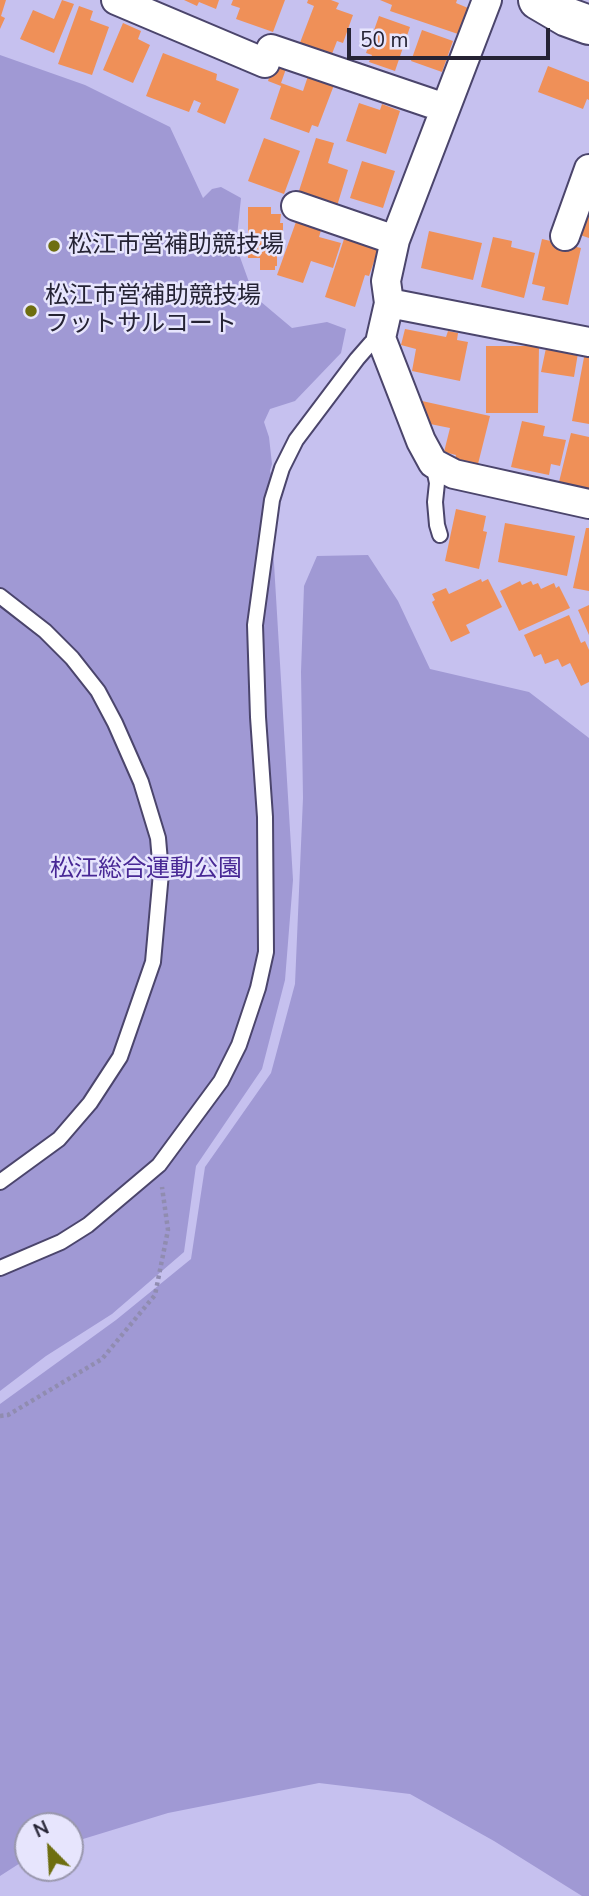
<!DOCTYPE html>
<html>
<head>
<meta charset="utf-8">
<style>
	body { margin:0 }
	#map { position:relative; width:589px; height:1896px; overflow:hidden; background:#c6c1ef; font-family:"Nunito Sans",sans-serif }
	canvas { display:block }
	.north { position:absolute; left:14px; top:1812px; width:70px; height:70px; box-sizing:border-box; background:#e7e5fd; border:2px solid #9997ad; border-radius:50%; rotate:336deg; font-size:19px; font-weight:700; line-height:28px; text-align:center; color:#252334 }
	.north::after { content:''; display:block; margin:auto; width:24px; height:32px; background:#6e6e10; clip-path:polygon(50% 0,100% 100%,50% 72%,0 100%) }
	.scale { position:absolute; left:347px; top:28px; width:203px; height:32px; box-sizing:border-box; border:4px solid #252334; border-top:0; padding-left:9px; font-size:21px; line-height:24px; white-space:nowrap; color:#252334; -webkit-text-stroke:5px #e7e5fd; paint-order:stroke }
</style>
</head>
<body>
<div id="map">
<canvas width="589" height="1896"></canvas>
<div class="north">N</div>
<div class="scale">50 m</div>
</div>
<script>
const ctx = document.querySelector('canvas').getContext('2d');
ctx.lineJoin = 'round';
function paint(path, color) { ctx.fillStyle = color; ctx.fill(path, 'evenodd'); }
const poly = rows => new Path2D(rows.map(r => 'M' + r).join(''));
function trace(path, color, width, dash) { ctx.strokeStyle = color; ctx.lineWidth = width; ctx.lineCap = dash ? 'butt' : 'round'; ctx.setLineDash(dash || []); ctx.stroke(path); }
function drawText(font, color, halo, rows, align = 'center') {
  ctx.font = font + ' "Nunito Sans","Noto Sans JP",sans-serif'; ctx.lineWidth = 5; ctx.setLineDash([]); ctx.textBaseline = 'middle'; ctx.strokeStyle = halo; ctx.fillStyle = color; for (const [text, x, y, turn = 0] of rows) {
    ctx.save(); ctx.translate(x, y); ctx.rotate((+turn || 0) * Math.PI / 180); ctx.textAlign = isNaN(turn) ? turn : align; if (halo) ctx.strokeText(text, 0, 0); ctx.fillText(text, 0, 0); ctx.restore();
  }
}
paint(poly([
	[0,55,85,85,170,127,203,198,212,189,221,187,241,198,236,246,254,296,292,328,327,322,346,329,341,353,295,401,270,409,264,422,269,437,272,464,270,471,278,498,273,547,293,880,285,980,262,1069,196,1166,184,1252,112,1314,46,1356,0,1391],
	[368,555,398,601,430,669,529,692,589,738,589,1896,582,1896,494,1841,410,1794,319,1783,168,1813,70,1843,70,1826,28,1826,28,1858,0,1876,0,1404,116,1320,191,1259,205,1167,271,1073,295,984,303,798,301,672,304,586,317,556]
]), '#a099d4');
paint(poly([
	[0,0,6,0,1,16,5,18,0,29],
	[62,0,74,4,54,53,20,39,33,10,54,19],
	[184,0,219,0,216,9,199,2,197,6],
	[233,0,285,0,273,32,236,19,240,8,231,5],
	[308,0,331,0,339,3,336,9,353,15,343,43,337,41,330,59,298,48,314,6,307,3],
	[380,0,457,0,456,3,468,8,458,34,390,11,392,5],
	[79,6,93,11,90,20,109,27,92,75,58,64],
	[379,16,410,27,395,71,369,62,372,55,366,53],
	[123,23,141,31,138,39,150,45,133,83,103,70],
	[422,30,453,41,442,72,411,61],
	[163,53,217,74,216,80,239,89,225,124,197,112,201,103,194,100,189,112,146,96],
	[275,61,287,66,281,83,303,91,308,76,334,85,318,127,312,125,309,133,270,119,281,86,268,81],
	[548,66,589,82,589,100,587,99,583,109,538,92],
	[359,103,380,110,382,104,400,111,386,154,346,141],
	[264,138,300,151,284,194,248,181],
	[316,138,334,143,328,163,348,170,337,206,298,194],
	[362,161,395,171,383,208,350,198],
	[589,199,589,238,577,234],
	[248,207,271,207,271,214,281,214,280,223,283,223,283,250,277,250,277,266,275,266,275,270,260,270,260,258,248,258],
	[297,219,322,227,319,237,341,243,333,268,311,261,303,283,277,275],
	[429,231,482,243,473,280,421,268],
	[346,233,380,244,369,276,365,275,355,307,325,297],
	[493,237,512,241,511,247,535,253,524,298,481,287],
	[542,239,581,248,568,305,542,300,545,287,532,284],
	[405,329,446,337,448,331,458,333,457,340,468,342,460,381,412,371,416,349,401,345],
	[486,346,539,346,538,413,486,413],
	[546,348,578,353,574,377,541,372],
	[585,352,589,353,589,424,572,421],
	[422,401,490,416,476,472,453,468,456,455,444,452,450,428,425,423,427,413,420,412],
	[522,421,545,426,543,436,566,440,560,466,551,464,549,475,511,467],
	[571,433,589,437,589,489,559,482],
	[456,509,486,516,483,531,487,532,479,569,445,561],
	[505,523,575,536,567,576,498,562],
	[586,528,589,528,589,591,573,588],
	[481,579,482,582,488,579,502,607,466,625,470,633,451,642,432,602,435,600,432,594,446,588,449,594],
	[520,581,522,585,531,581,533,585,538,583,541,589,554,583,556,588,559,586,570,608,519,631,500,591],
	[589,605,589,635,578,610],
	[569,615,581,643,585,641,589,650,589,682,581,686,570,663,562,667,558,659,545,664,541,654,534,657,524,635]
]), '#ef9058');
const lane = poly([
	[433,464,437,483,435,502,437,525,440,535],
	[0,596,45,631,72,658,98,691,115,723,141,782,158,838,161,873,153,962,120,1057,90,1103,59,1139,0,1182],
	[0,1268,61,1242,88,1225,159,1165,221,1081,239,1045,258,988,266,952,265,817,258,717,255,625,272,500,282,468,296,440,357,359,371,343,381,338]
]);
const street = poly([
	[116,0,265,63],
	[487,0,395,240,386,281,389,303,381,338,421,441,433,463,454,474,589,504],
	[271,49,445,108],
	[296,206,395,240],
	[565,236,589,169],
	[389,303,589,342]
]);
const secondary = poly([
	[538,0,567,17,589,25]
]);
trace(lane, '#4b456c', 18);
trace(street, '#4b456c', 32);
trace(secondary, '#4b456c', 42);
trace(poly([
	[0,1416,8,1415,102,1359,155,1295,168,1230,162,1187]
]), '#908cb0', 4.5, [3.5, 3.5]);
trace(lane, '#fff', 14);
trace(street, '#fff', 28);
trace(secondary, '#fff', 38);
for (const [x, y, r, color] of [
	[54,246,7,"#6e6e10"],
	[31,311,7,"#6e6e10"]
]) { const dot = new Path2D(); dot.arc(x, y, r, 0, 2 * Math.PI); ctx.fillStyle = color; ctx.fill(dot); trace(dot, '#e7e5fd', 2.5); }
drawText('24px', '#252334', '#e7e5fd', [
	["松江市営補助競技場",68,246],
	["松江市営補助競技場",45,297],
	["フットサルコート",45,325]
], 'left');
drawText('24px', '#482895', '#e7e5fd', [
	["松江総合運動公園",146,870]
]);
</script>
</body>
</html>
